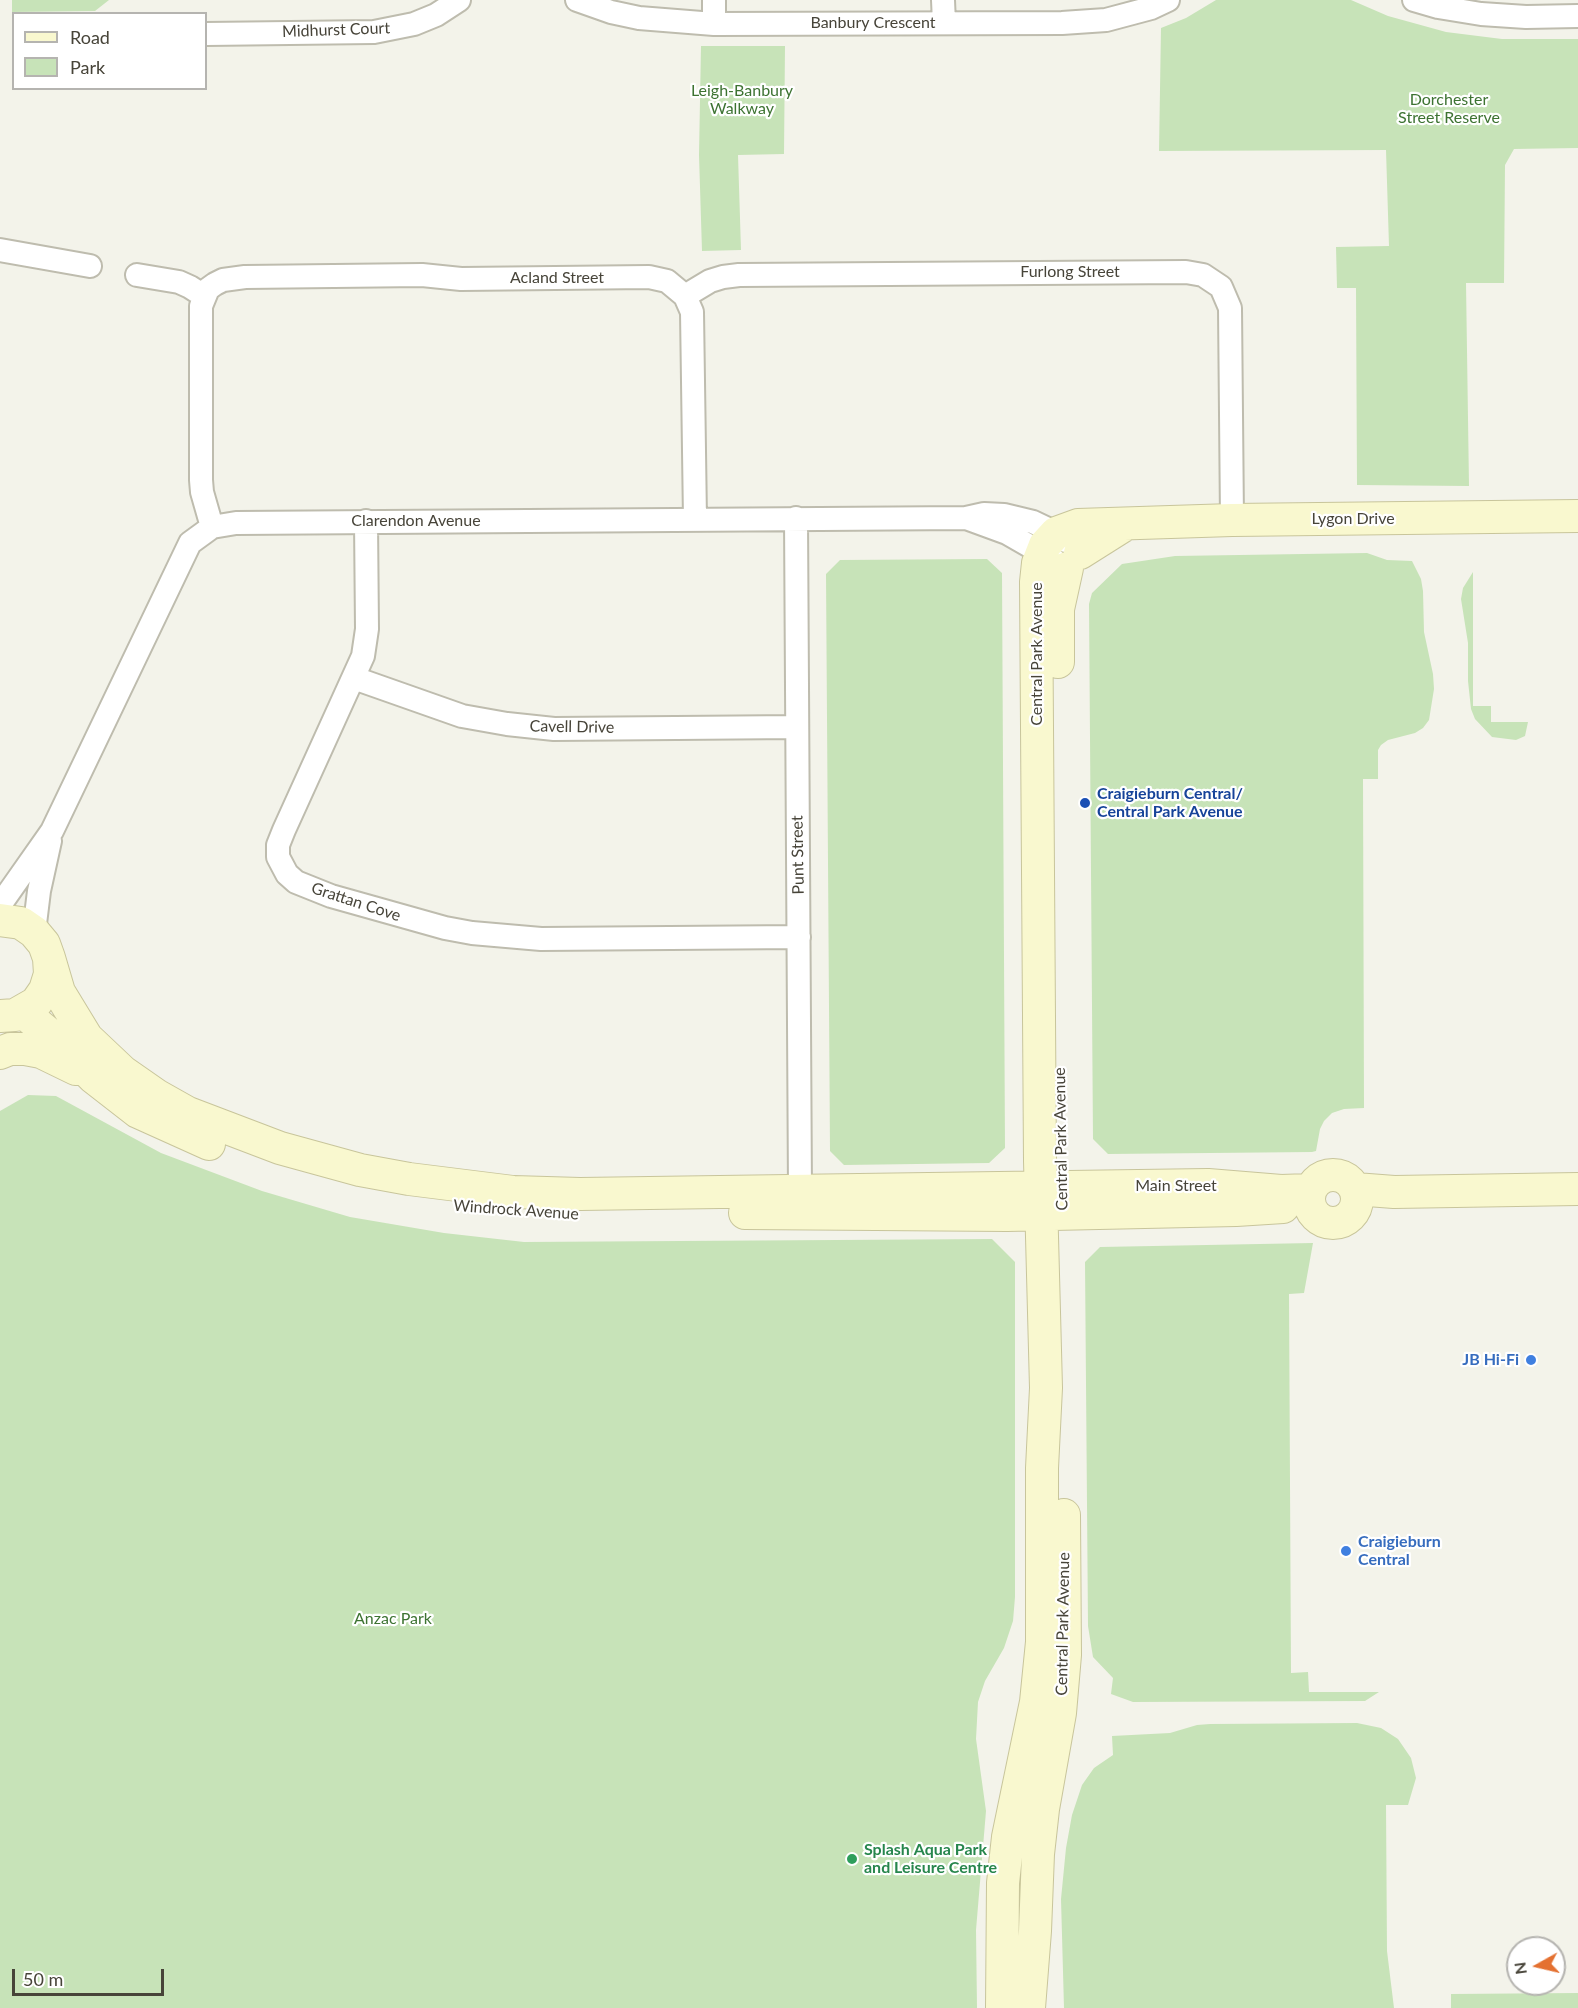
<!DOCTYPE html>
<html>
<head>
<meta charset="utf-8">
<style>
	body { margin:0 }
	#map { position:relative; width:1578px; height:2008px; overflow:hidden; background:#f3f3ea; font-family:Lato,sans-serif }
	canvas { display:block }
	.legend { position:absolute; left:12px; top:12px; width:195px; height:78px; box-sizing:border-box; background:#fff; border:2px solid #b5b4b0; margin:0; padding:8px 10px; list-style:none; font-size:18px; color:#474439 }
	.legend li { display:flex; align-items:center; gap:12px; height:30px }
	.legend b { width:30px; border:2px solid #b5b4b0 }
	.north { position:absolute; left:1506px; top:1936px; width:60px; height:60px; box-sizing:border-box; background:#fff; border:2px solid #b5b4b0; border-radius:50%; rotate:262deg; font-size:16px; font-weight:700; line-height:24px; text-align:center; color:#474439 }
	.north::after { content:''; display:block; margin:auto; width:21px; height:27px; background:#e47131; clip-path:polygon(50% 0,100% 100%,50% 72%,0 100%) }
	.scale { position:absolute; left:12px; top:1969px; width:152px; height:27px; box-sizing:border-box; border:3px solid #474439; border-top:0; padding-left:8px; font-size:18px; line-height:21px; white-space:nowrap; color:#474439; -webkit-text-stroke:4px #fff; paint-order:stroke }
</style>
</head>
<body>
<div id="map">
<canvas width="1578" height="2008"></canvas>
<ul class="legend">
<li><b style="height:8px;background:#f9f8cf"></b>Road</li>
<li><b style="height:16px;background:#c7e3b8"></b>Park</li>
</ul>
<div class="north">N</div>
<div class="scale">50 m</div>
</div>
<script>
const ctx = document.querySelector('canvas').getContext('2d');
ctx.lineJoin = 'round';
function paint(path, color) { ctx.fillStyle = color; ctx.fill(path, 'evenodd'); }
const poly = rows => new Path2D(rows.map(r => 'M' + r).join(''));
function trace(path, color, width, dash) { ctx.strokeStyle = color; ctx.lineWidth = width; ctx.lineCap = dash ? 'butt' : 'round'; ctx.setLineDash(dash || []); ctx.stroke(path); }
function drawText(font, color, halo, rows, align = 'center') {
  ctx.font = font + ' Lato,sans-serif'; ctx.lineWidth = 4.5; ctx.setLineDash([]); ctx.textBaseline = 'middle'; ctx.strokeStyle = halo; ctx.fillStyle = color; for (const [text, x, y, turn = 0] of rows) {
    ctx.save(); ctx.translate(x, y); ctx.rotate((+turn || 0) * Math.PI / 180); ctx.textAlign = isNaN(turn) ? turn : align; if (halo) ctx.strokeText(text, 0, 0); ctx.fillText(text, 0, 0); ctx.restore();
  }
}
paint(poly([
	[12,0,109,0,95,11,12,12],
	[1216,0,1351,0,1388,16,1446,32,1502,39,1578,39,1578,148,1514,149,1505,165,1504,283,1466,283,1469,486,1357,485,1356,288,1337,288,1336,247,1389,246,1386,150,1159,151,1161,28,1186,18],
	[701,46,785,46,784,154,738,155,741,250,702,251,699,155],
	[1367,553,1387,560,1412,561,1421,579,1423,591,1424,632,1433,674,1434,689,1429,720,1423,728,1415,733,1388,740,1381,745,1378,750,1378,779,1363,779,1364,1108,1344,1109,1332,1113,1324,1121,1320,1129,1316,1151,1312,1152,1108,1154,1093,1139,1089,604,1092,593,1122,564,1175,556],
	[987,559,1002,573,1005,1148,989,1163,844,1165,830,1151,826,574,840,560],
	[1473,572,1473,706,1491,706,1491,722,1528,722,1525,736,1516,740,1492,737,1475,719,1471,709,1468,681,1468,643,1461,599,1463,588],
	[28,1095,56,1096,161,1153,262,1191,350,1217,444,1233,524,1242,992,1239,1015,1262,1015,1597,1013,1621,1004,1648,985,1681,978,1702,976,1739,986,1811,976,1930,977,2008,0,2008,0,1111],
	[1313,1243,1304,1293,1289,1294,1291,1673,1308,1672,1309,1692,1379,1692,1365,1701,1133,1702,1111,1694,1113,1678,1093,1657,1088,1626,1085,1262,1100,1247],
	[1357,1723,1381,1728,1398,1739,1411,1758,1416,1778,1408,1805,1386,1805,1387,1951,1394,2008,1064,2008,1061,1899,1066,1848,1072,1815,1082,1785,1094,1768,1113,1755,1112,1736,1170,1733,1197,1725,1210,1724],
	[1578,1993,1578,2008,1451,2008,1451,1994]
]), '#c7e3b8');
const street = poly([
	[577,0,611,12,639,18,714,24,1062,23,1106,20,1151,8,1168,0],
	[714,0,714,24],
	[943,0,944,23],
	[1414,0,1438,7,1481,14,1526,17,1578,16],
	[206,34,374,32,414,24,436,15,459,0],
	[0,250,90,266],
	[137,275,179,282,190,287,204,296],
	[685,296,710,281,723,277,739,275,1186,272,1203,275,1221,287,1230,308,1232,520],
	[796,518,800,1191],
	[966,518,1007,533,1054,560],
	[366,521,367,629,363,656,284,830,278,845,278,857,287,874,296,882,331,896,445,928,472,933,541,939,799,937],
	[212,527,202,492,201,480,201,306,208,289,215,284,223,280,245,277,422,275,461,279,649,277,667,281,685,296,692,312,695,520],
	[354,678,462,716,507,724,554,729,797,727],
	[0,905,52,831,190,543,212,527,236,523,966,518,984,514,1004,515,1033,522,1056,533,1065,541],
	[34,932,39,891,50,841]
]);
const secondary = poly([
	[1080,553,1126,524],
	[1058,662,1058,609,1067,568],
	[0,920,21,923,34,932,44,944,49,958,50,974,45,990,36,1003,15,1015,0,1016],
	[49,958,59,992,87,1038,123,1072,156,1095,188,1113,280,1148,360,1170,409,1179,513,1192,580,1194,1208,1185,1281,1191,1310,1190],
	[23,1012,54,1038,93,1077,138,1112,209,1144],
	[0,1053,10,1049,25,1049,41,1052,76,1069],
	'1309 1199a24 24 0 1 1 48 0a24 24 0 1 1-48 0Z',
	[1355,1189,1394,1192,1578,1189],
	[745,1213,1007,1215,1236,1210,1283,1207],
	[1002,2008,1003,1883,1008,1837,1036,1702,1042,1642,1042,1468,1046,1388,1040,1161,1036,582,1038,563,1045,545,1056,533,1078,525,1232,520,1578,516],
	[1029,2008,1035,1931,1038,1854,1043,1809,1060,1713,1065,1655,1064,1515]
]);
trace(street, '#bebcae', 26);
trace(secondary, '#c8c59b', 34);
trace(street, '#fff', 22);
trace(secondary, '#f9f8cf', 32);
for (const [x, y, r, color] of [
	[1085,803,6,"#1a4fb4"],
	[1531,1360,6,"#3f7fe0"],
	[1346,1551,6,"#3f7fe0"],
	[852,1859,6,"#2e9e5b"]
]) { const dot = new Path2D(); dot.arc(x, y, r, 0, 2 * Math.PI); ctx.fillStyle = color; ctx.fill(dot); trace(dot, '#fff', 2); }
drawText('16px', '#474439', '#fff', [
	["Banbury Crescent",873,23],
	["Midhurst Court",336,30,-2],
	["Furlong Street",1070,272],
	["Acland Street",557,278],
	["Lygon Drive",1353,519],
	["Clarendon Avenue",416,521],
	["Central Park Avenue",1037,654,-90],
	["Cavell Drive",572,727,1],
	["Punt Street",798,855,-91],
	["Grattan Cove",356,902,18],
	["Central Park Avenue",1061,1139,-91],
	["Main Street",1176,1186],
	["Windrock Avenue",516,1210,4],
	["Central Park Avenue",1063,1624,-89]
]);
drawText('16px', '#3d7332', '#fff', [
	["Leigh-Banbury",742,91],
	["Walkway",742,109],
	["Dorchester",1449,100],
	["Street Reserve",1449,118],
	["Anzac Park",393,1619]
]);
drawText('bold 16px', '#164399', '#fff', [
	["Craigieburn Central/",1097,794],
	["Central Park Avenue",1097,812]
], 'left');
drawText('bold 16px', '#366cbe', '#fff', [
	["JB Hi-Fi",1519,1360],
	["Craigieburn",1358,1542,"left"],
	["Central",1358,1560,"left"]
], 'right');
drawText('bold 16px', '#27864d', '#fff', [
	["Splash Aqua Park",864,1850],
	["and Leisure Centre",864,1868]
], 'left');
</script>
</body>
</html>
